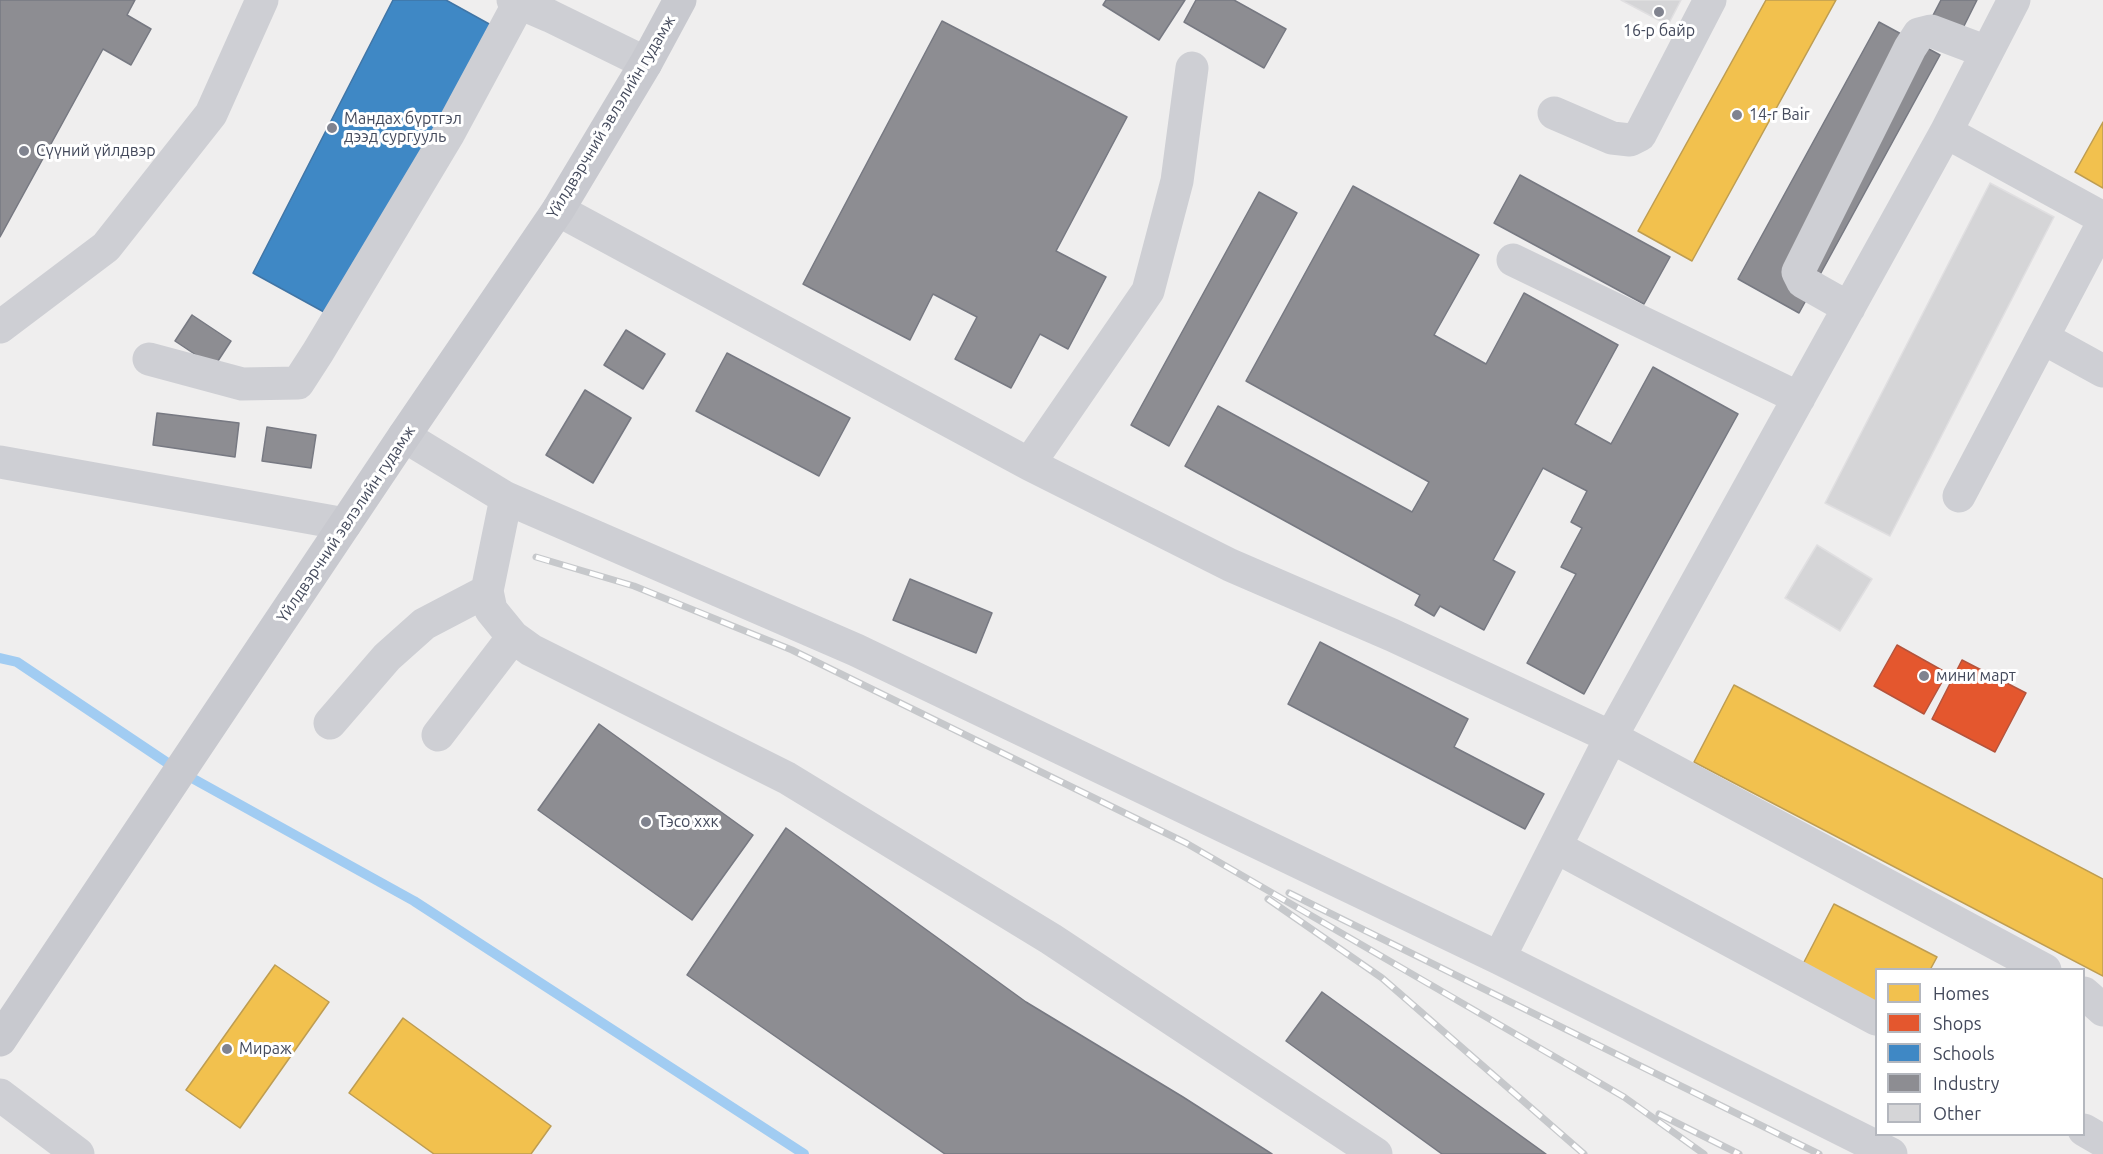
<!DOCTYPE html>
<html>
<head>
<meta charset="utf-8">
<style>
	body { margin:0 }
	#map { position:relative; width:2103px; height:1154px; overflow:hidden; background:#efeeee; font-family:Ubuntu,sans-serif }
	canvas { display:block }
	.legend { position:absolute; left:1875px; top:968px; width:210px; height:168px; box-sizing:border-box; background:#fff; border:2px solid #b4b7be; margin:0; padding:8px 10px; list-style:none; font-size:18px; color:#444a5c }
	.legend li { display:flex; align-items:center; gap:12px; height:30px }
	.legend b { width:30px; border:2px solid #b4b7be }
</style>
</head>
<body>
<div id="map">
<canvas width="2103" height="1154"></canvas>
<ul class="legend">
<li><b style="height:16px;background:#f2c14e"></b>Homes</li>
<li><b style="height:16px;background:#e4572e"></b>Shops</li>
<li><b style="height:16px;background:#3f88c5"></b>Schools</li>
<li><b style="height:16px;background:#8d8d92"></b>Industry</li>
<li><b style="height:16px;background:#d5d5d7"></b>Other</li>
</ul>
</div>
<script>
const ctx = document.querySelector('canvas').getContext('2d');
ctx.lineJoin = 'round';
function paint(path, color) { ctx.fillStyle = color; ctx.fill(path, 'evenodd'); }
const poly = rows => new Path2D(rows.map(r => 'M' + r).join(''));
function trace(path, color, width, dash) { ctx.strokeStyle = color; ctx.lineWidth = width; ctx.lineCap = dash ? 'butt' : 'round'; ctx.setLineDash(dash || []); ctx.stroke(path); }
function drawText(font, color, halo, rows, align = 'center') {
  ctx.font = font + ' Ubuntu,sans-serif'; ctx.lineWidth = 6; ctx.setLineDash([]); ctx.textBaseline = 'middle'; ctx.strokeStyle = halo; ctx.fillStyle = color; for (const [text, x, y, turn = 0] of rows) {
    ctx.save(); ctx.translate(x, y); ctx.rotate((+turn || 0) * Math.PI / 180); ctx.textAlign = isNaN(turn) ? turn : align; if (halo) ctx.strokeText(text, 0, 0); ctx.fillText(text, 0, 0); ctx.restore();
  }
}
const homes = poly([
	[1766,0,1836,0,1692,261,1638,231,1766,0],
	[2103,122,2103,188,2075,172,2103,122],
	[1734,685,2103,879,2103,976,1694,762,1734,685],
	[1834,904,1937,957,1930,970,1876,970,1876,1002,1803,964,1834,904],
	[275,965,329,1002,240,1128,186,1090,275,965],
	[403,1018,551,1126,531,1154,434,1154,349,1093,403,1018]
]);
paint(homes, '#f2c14e');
trace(homes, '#be9d52', 1.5);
const shops = poly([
	[1897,645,1947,673,1924,714,1874,686,1897,645],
	[1962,660,2026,693,1995,752,1932,719,1962,660]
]);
paint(shops, '#e4572e');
trace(shops, '#b4533c', 1.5);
const schools = poly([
	[393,0,446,0,491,25,333,317,253,273,393,0]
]);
paint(schools, '#3f88c5');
trace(schools, '#4075a6', 1.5);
const industry = poly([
	[0,0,135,0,127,15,151,29,131,65,103,49,0,237,0,0],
	[1106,0,1185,0,1159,40,1103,5,1106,0],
	[1196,0,1234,0,1286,29,1264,68,1184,22,1196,0],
	[1941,0,1977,0,1958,38,1929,23,1941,0],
	[942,21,1127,117,1056,251,1106,277,1068,349,1040,334,1011,388,955,359,977,317,933,294,910,340,803,284,942,21],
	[1879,22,1940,55,1799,313,1738,279,1879,22],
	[1520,175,1670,257,1644,304,1494,223,1520,175],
	[1353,186,1479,255,1434,335,1486,364,1524,293,1618,345,1575,424,1611,444,1653,367,1738,414,1584,694,1527,663,1576,574,1561,567,1582,528,1571,522,1587,491,1543,468,1493,560,1515,572,1484,630,1440,606,1434,616,1415,605,1420,595,1185,466,1218,406,1412,512,1429,482,1246,381,1353,186],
	[1259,192,1297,213,1169,446,1131,425,1259,192],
	[192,315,231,341,214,367,175,341,192,315],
	[626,330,665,354,643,389,604,365,626,330],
	[727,353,850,418,819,476,696,411,727,353],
	[585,390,631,418,593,483,546,455,585,390],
	[157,413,239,423,235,457,153,445,157,413],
	[267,427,316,435,311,468,262,461,267,427],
	[910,579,992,613,976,653,893,620,910,579],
	[1320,642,1468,719,1454,747,1544,794,1525,829,1288,704,1320,642],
	[599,724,753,835,692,920,538,810,599,724],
	[786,828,1026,1002,1183,1097,1272,1154,945,1154,687,975,786,828],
	[1322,992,1546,1154,1442,1154,1286,1041,1322,992]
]);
paint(industry, '#8d8d92');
trace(industry, '#777982', 1.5);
trace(poly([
	[0,658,17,662,181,772,414,901,804,1154]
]), '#a1ccf2', 10);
const building = poly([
	[1621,0,1681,0,1668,25,1621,0],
	[1990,183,2054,217,1890,536,1825,503,1990,183],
	[1817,545,1872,579,1840,631,1785,598,1817,545]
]);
paint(building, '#d5d5d7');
trace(building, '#e0dfe1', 1.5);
trace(poly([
	[513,0,550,16,646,63],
	[1554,113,1612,138,1630,140,1640,135,1710,0],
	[1946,132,2103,218],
	[558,210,1029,464,1230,565,1392,635,1611,737,2045,970],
	[1513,260,1799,398],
	[1849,308,1803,282,1798,272,1910,48,1919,34,1931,31,1987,52],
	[0,327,106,247,211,114,262,0],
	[2043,338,2103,371],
	[149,359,242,384,298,383,318,352,449,133,519,3],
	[404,436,506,498,856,650,1499,958,1891,1154],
	[0,462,345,524],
	[1029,464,1148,291,1177,181,1192,68],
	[1959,496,2103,223],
	[506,498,487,591,491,610,513,637,531,650,787,778,1051,939,1376,1154],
	[330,723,387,657,424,624,487,591],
	[438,735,513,637],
	[1556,847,1876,1019],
	[1499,958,1611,737,1946,132,2014,0],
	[2084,993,2103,1010],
	[0,1095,78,1154],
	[2084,1130,2103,1141]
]), '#cecfd4', 33);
trace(poly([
	[0,1040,404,436,558,210,646,63,680,0]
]), '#c8c9cf', 33);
const rail = poly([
	[536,557,634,586,792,650,1186,843,1624,1097,1704,1154],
	[1289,893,1819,1154],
	[1268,899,1382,978,1584,1154],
	[1659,1114,1739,1154]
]);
trace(rail, '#c6c8cb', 7);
trace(rail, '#fff', 4.5, [14]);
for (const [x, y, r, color] of [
	[1659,12,6,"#80838f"],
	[1737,115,6,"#80838f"],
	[332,128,6,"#80838f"],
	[24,151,6,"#80838f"],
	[1924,676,6,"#80838f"],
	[646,822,6,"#80838f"],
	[227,1049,6,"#80838f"]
]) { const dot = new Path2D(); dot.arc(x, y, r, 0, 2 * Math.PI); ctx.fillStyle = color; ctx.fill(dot); trace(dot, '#fff', 2); }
drawText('16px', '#444a5c', '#fff', [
	["16-р байр",1659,31,"center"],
	["14-r Bair",1749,115],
	["Мандах бүртгэл",344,119],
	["дээд сургууль",344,137],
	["Сүүний үйлдвэр",36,151],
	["мини март",1936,676],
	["Тэсо ххк",658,822],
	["Мираж",239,1049]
], 'left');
drawText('16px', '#444a5c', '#fff', [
	["Үйлдвэрчний эвлэлийн гудамж",611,117,-59],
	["Үйлдвэрчний эвлэлийн гудамж",346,524,-56]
]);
</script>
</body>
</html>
